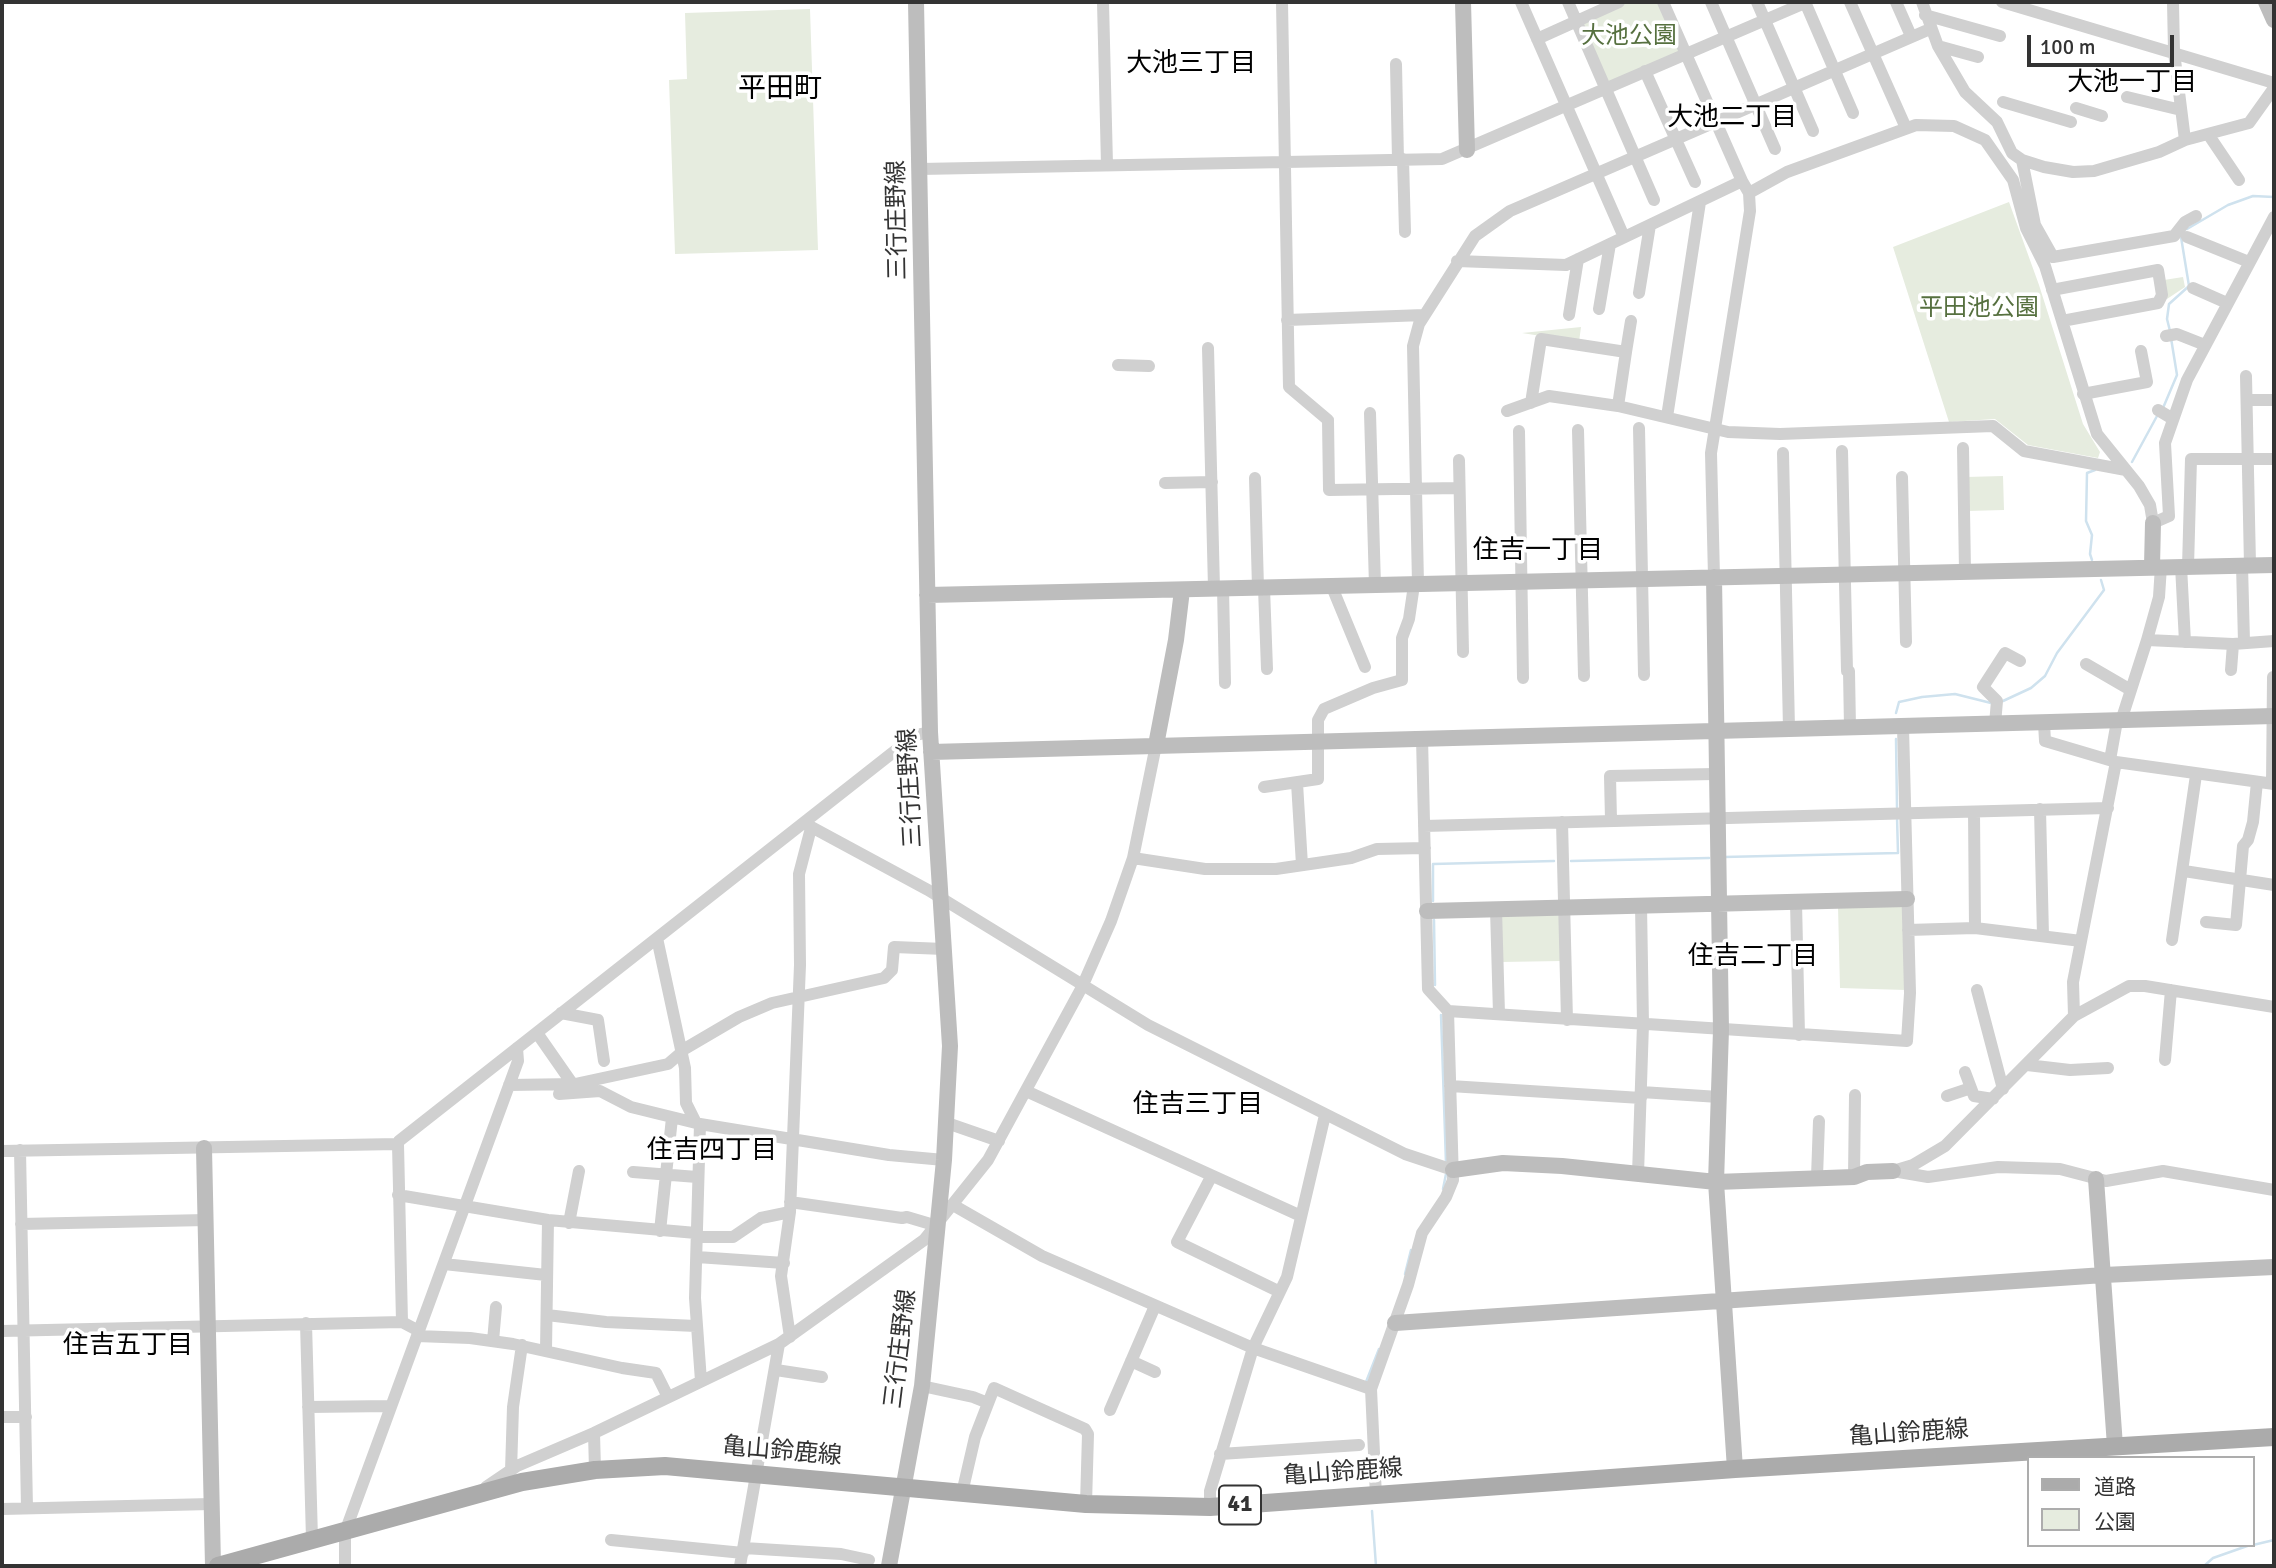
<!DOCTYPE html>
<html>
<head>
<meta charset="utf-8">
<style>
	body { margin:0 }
	#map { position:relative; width:2276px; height:1568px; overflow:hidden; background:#fff; font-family:Signika,"Noto Sans JP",sans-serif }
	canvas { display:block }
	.frame { position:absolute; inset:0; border:4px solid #333; pointer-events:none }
	.legend { position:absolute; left:2027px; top:1456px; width:228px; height:91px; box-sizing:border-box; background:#fff; border:2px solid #adadad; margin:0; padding:9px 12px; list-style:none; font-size:21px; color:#333 }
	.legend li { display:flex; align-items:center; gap:14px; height:35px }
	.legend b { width:35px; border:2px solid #adadad }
	.scale { position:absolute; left:2027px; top:35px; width:147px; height:32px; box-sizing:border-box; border:4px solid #333; border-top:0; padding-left:9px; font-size:21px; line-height:24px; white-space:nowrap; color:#333; -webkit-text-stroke:5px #fff; paint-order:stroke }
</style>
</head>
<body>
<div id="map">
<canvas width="2276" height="1568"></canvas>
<div class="frame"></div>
<ul class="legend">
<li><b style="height:9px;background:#ababab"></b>道路</li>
<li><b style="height:19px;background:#e6ecdf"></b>公園</li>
</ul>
<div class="scale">100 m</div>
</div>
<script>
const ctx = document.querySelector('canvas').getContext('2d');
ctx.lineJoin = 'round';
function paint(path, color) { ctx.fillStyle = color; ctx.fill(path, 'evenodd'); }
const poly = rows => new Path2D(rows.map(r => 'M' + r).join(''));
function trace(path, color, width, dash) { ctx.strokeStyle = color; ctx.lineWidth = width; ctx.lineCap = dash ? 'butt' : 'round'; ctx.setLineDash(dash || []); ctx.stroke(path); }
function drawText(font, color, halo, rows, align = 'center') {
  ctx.font = font + ' Signika,"Noto Sans JP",sans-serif'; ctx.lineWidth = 7; ctx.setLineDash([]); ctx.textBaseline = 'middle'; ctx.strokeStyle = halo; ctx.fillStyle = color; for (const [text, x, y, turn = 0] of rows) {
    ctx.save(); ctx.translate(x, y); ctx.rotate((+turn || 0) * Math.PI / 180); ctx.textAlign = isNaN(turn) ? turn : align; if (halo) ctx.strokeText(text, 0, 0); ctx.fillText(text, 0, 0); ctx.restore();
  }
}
paint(poly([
	[1626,2,1661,2,1682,50,1610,82,1606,79,1582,22],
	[810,9,818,250,675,254,669,80,687,79,685,13],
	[2009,202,2039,285,2083,424,2100,452,2098,458,2028,445,1995,419,1949,422,1893,247],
	[2183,277,2185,287,2167,299,2164,280],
	[1581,327,1579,342,1522,333],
	[2003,476,2004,510,1967,511,1966,477],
	[1902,905,1906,990,1840,988,1838,906],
	[1556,913,1560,917,1562,961,1501,962,1500,917]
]), '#e6ecdf');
trace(poly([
	[2187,229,2228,205,2253,196,2274,197],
	[2170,331,2167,319,2169,304,2189,286,2181,237],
	[2163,408,2177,375,2171,338],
	[2132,462,2157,416],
	[2092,560,2090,554,2092,535,2086,521,2087,473,2095,470],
	[2003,701,2031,688,2045,676,2057,653,2104,590,2101,580],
	[1896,713,1899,702,1922,697,1955,694,1991,703],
	[1896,739,1897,807],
	[1724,857,1898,853,1897,817],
	[1571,861,1709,858],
	[1433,901,1433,864,1554,861],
	[1434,920,1435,985],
	[1441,1015,1446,1163],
	[1443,1189,1446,1174],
	[1405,1274,1411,1250],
	[1366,1382,1379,1349],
	[1372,1511,1376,1566],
	[2253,1545,2274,1540],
	[2204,1566,2213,1558,2250,1545]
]), '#cfe2ee', 2.5);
trace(poly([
	[1103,2,1107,165],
	[1282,2,1289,387,1328,420,1329,490,1459,488],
	[1521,2,1624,237],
	[1568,2,1654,200],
	[1663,2,1742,181],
	[1711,2,1775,149],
	[1757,2,1813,131],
	[1805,2,1853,113],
	[1850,2,1906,128],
	[1896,2,1911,36],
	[1922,2,1938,46,1965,92,1997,122,2012,153,2022,160,2044,167,2073,172,2094,171,2159,152,2185,140,2249,123,2274,88],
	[2002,2,2274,83],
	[2173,2,2174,52,2185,140],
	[1925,15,2000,36],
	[1537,39,1619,2],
	[1938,46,1978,57],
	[1396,64,1398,160],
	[1645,71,1695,182],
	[2127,97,2181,110],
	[2003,102,2071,122],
	[2076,108,2102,116],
	[2208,134,2239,180],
	[1403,159,1405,232],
	[2022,160,2035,225,2028,228],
	[920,169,1442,159,1807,2],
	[1749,193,1787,172,1916,125,1954,126,1985,140,2013,180,2026,228,2045,266,2097,434,2139,486,2150,505,2153,523,2169,516,2165,443,2187,380,2274,217],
	[2035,225,2053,257,2174,236,2185,222,2196,216],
	[2187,237,2249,262],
	[1457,261,1566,265,1742,181,1749,193,1750,211,1711,453,1714,577],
	[2193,288,2227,303],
	[2052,290,2158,270,2162,295,2158,303,2062,321],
	[1639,293,1650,225],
	[1599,309,1610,244],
	[1569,315,1578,259],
	[1287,320,1424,315],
	[2166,336,2177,334,2205,345],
	[1208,348,1214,588],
	[1626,352,1631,321],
	[1118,365,1149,366],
	[2246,376,2250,565],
	[2083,394,2147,382,2141,351],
	[2247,400,2274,400],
	[1531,403,1541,339,1626,352,1618,406],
	[2158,410,2173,419],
	[1507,411,1549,396,1618,406,1728,432,1780,434,1993,426,2024,451,2126,470],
	[1370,413,1375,586],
	[1667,417,1700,202],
	[1639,428,1644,675],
	[1578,430,1584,676],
	[1519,431,1523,678],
	[1963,448,1965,572],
	[1842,451,1847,671],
	[1783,453,1789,729],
	[1459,460,1463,652],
	[1902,477,1906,642],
	[1255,478,1258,588],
	[1165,483,1212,482],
	[2242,565,2244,642],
	[2161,566,2159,597,2147,640,2233,644,2274,641],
	[2181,566,2185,642],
	[2188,567,2191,459,2274,459],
	[1418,584,1413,346,1419,324,1475,236,1510,211,1930,29],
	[1332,587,1365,667],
	[1223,588,1225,683],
	[1264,588,1267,669],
	[2086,664,2129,689],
	[2231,670,2233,644],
	[1849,671,1850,728],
	[2121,721,2147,640],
	[2044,723,2045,741,2116,762,2274,784],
	[1995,724,1997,701,1983,687,2005,653,2020,661],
	[2110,760,2117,721],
	[1297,783,1302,865],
	[2272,784,2273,677],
	[1264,787,1318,779,1318,720,1324,709,1373,688,1402,680,1402,638,1409,619,1414,585],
	[2040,809,2043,936],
	[1974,812,1975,928],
	[1611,820,1610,776,1715,774],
	[1562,822,1567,1020],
	[804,823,928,890,1148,1025,1405,1154,1453,1170],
	[1424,826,2108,808],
	[1133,858,1205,869,1276,869,1351,858,1377,849,1425,848],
	[2184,871,2274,885],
	[1796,902,1799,1035],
	[1496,909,1499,1014],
	[2206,922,2236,925,2243,846,2248,840,2253,822,2257,782],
	[1908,930,1975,928,2081,941],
	[657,938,685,1068,686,1103,696,1123],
	[2172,940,2196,775],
	[1977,990,2003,1089],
	[1448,1011,1907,1041,1910,993,1903,727],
	[561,1013,598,1020,604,1061],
	[2074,1016,2073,982,2116,762],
	[537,1033,576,1089],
	[681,1051,739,1017,772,1003,884,978,892,970,894,947,944,949],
	[2165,1060,2171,990],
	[2027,1065,2070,1070,2108,1068],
	[1965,1072,1974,1096,1993,1099],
	[509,1085,575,1084,668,1064,682,1052],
	[1450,1086,1641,1098],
	[1026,1091,1301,1216],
	[1641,1092,1719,1097],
	[559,1094,600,1091,631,1107,700,1124,889,1155,944,1160],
	[1947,1096,1971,1088],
	[947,1123,999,1141],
	[700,1124,695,1298,701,1381],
	[398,1144,402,1322],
	[20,1150,27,1508],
	[2,1151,398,1144,399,1141,891,754,916,735,930,732],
	[1893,1171,1913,1165,1945,1146,2074,1016,2129,986,2145,986,2274,1007],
	[1893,1171,1928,1177,1998,1167,2060,1169,2106,1181,2163,1171,2274,1190],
	[633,1172,697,1177],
	[1638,1174,1643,1024,1641,905],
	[1211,1177,1177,1242,1278,1291],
	[1817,1177,1819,1121],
	[1854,1177,1855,1095],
	[398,1195,548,1220,696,1233],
	[790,1202,902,1218,907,1217,934,1225],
	[953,1205,1042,1256,1253,1348,1287,1277,1325,1115],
	[569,1223,579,1171],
	[21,1224,206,1220],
	[660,1231,672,1118],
	[698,1237,733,1237,761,1218,790,1212],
	[697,1257,784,1263],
	[444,1264,546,1275],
	[547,1315,606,1322,696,1326],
	[306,1323,312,1539],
	[2,1331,402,1322,419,1331],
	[417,1336,470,1338,513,1344,622,1368,656,1373,668,1397],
	[790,1337,781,1276,790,1212,800,965,799,874,811,828],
	[493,1341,496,1307],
	[546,1350,548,1220],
	[1131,1361,1155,1372],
	[776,1370,822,1377],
	[922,1386,973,1397,988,1403],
	[308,1407,391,1406],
	[1110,1410,1155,1306],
	[2,1417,26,1417],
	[594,1433,595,1470],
	[1220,1454,1359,1445],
	[511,1471,513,1407,522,1345],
	[486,1487,517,1466,594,1433,779,1344,924,1240,988,1160,1082,987,1111,921,1133,858,1156,745],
	[962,1493,975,1437,994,1388,1085,1429,1088,1434,1086,1504],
	[1376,1496,1371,1389,1408,1285,1422,1233,1446,1197,1453,1180,1448,1011,1428,989,1422,738],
	[1210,1507,1210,1491,1253,1348,1371,1389],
	[2,1509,211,1504],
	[611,1540,743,1553],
	[744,1548,841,1554,869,1560],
	[345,1566,345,1532,518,1061,517,1048],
	[740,1566,779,1344]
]), '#d0d0d0', 12);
trace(poly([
	[1463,2,1467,150],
	[2266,2,2274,20],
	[2152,566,2153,523],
	[1714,577,1721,1030,1716,1182,1735,1469],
	[927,595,2274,565],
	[1156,745,1176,640,1182,590],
	[931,752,2274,716],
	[1427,911,1907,899],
	[204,1148,213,1566],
	[1453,1170,1503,1163,1562,1166,1716,1182,1854,1177,1867,1172,1893,1171],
	[2096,1179,2115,1446],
	[1395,1323,2104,1275,2274,1267],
	[889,1566,922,1386,944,1160,950,1046,930,732,916,2]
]), '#bdbdbd', 16);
trace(poly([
	[218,1566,522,1482,595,1470,665,1466,1086,1504,1210,1507,1735,1469,2274,1437]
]), '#ababab', 18);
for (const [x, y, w] of [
	[1240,1505,42]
]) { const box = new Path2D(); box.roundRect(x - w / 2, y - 19.5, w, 39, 5); ctx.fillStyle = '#fff'; ctx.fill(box); trace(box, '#333', 2); }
drawText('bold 23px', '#333', null, [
	["41",1240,1505]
]);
drawText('24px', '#56703f', '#fff', [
	["大池公園",1629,37],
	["平田池公園",1979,309]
]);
drawText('24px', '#333', '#fff', [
	["三行庄野線",898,220,-91],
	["三行庄野線",911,788,-93],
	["三行庄野線",901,1349,-83],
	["亀山鈴鹿線",1909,1434,-4],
	["亀山鈴鹿線",782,1452,5],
	["亀山鈴鹿線",1343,1473,-4]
]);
drawText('26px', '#000', '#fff', [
	["大池三丁目",1191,64],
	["大池一丁目",2132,83],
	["大池二丁目",1732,118],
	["住吉一丁目",1538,551],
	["住吉二丁目",1753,957],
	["住吉三丁目",1198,1105],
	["住吉四丁目",712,1151],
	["住吉五丁目",128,1346]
]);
drawText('28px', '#000', '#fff', [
	["平田町",780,90]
]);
</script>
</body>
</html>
